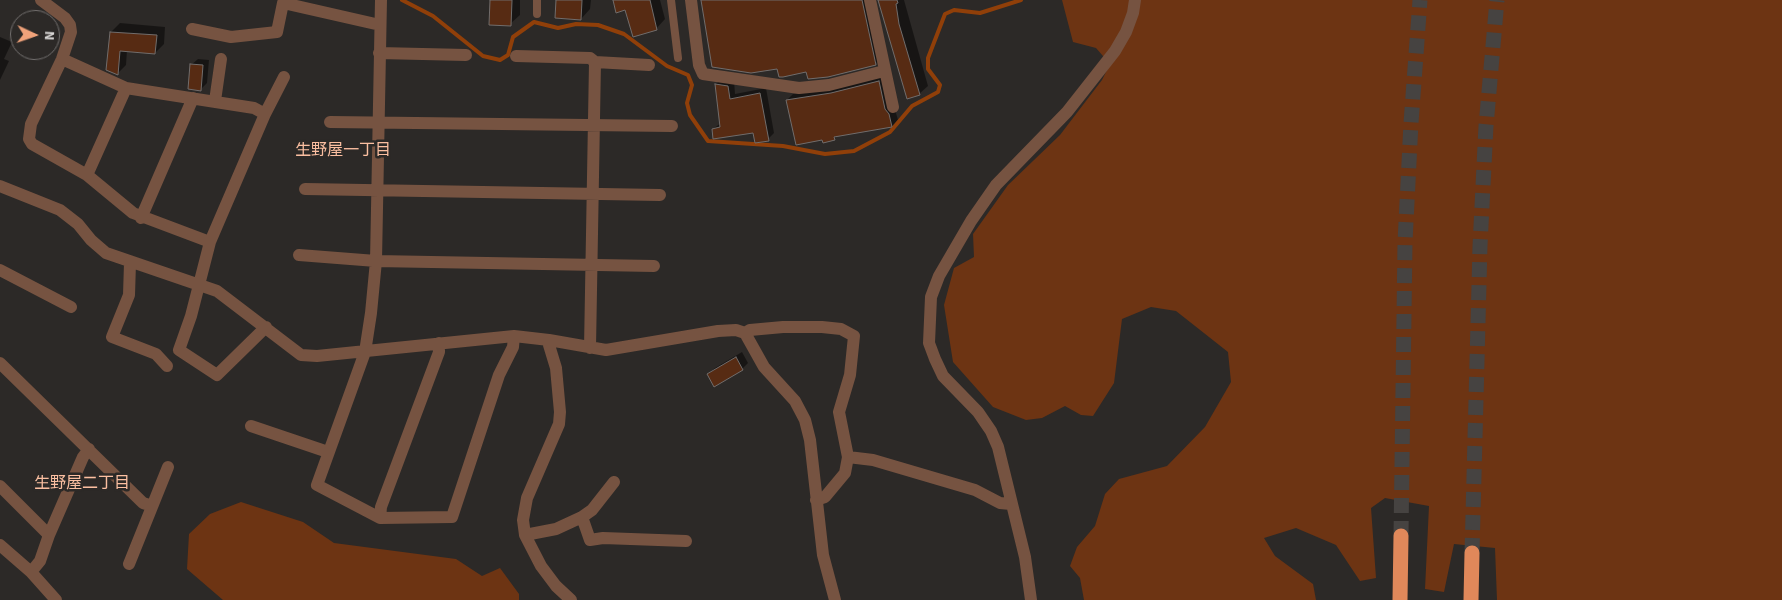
<!DOCTYPE html>
<html>
<head>
<meta charset="utf-8">
<style>
	body { margin:0 }
	#map { position:relative; width:1782px; height:600px; overflow:hidden; background:#2c2927; font-family:"Source Sans 3",sans-serif }
	canvas { display:block }
	.north { position:absolute; left:10px; top:10px; width:50px; height:50px; box-sizing:border-box; background:#2c2927; border:1px solid #716e6d; border-radius:50%; rotate:93deg; font-size:14px; font-weight:700; line-height:20px; text-align:center; color:#d8d6d5 }
	.north::after { content:''; display:block; margin:auto; width:18px; height:22px; background:#f0a27a; clip-path:polygon(50% 0,100% 100%,50% 72%,0 100%) }
</style>
</head>
<body>
<div id="map">
<canvas width="1782" height="600"></canvas>
<div class="north">N</div>
</div>
<script>
const ctx = document.querySelector('canvas').getContext('2d');
ctx.lineJoin = 'round';
function paint(path, color) { ctx.fillStyle = color; ctx.fill(path, 'evenodd'); }
const poly = rows => new Path2D(rows.map(r => 'M' + r).join(''));
function trace(path, color, width, dash) { ctx.strokeStyle = color; ctx.lineWidth = width; ctx.lineCap = dash ? 'butt' : 'round'; ctx.setLineDash(dash || []); ctx.stroke(path); }
function drawText(font, color, halo, rows, align = 'center') {
  ctx.font = font + ' "Source Sans 3","Noto Sans JP",sans-serif'; ctx.lineWidth = 5; ctx.setLineDash([]); ctx.textBaseline = 'middle'; ctx.strokeStyle = halo; ctx.fillStyle = color; for (const [text, x, y, turn = 0] of rows) {
    ctx.save(); ctx.translate(x, y); ctx.rotate((+turn || 0) * Math.PI / 180); ctx.textAlign = isNaN(turn) ? turn : align; if (halo) ctx.strokeText(text, 0, 0); ctx.fillText(text, 0, 0); ctx.restore();
  }
}
paint(poly([
	[1062,0,1782,0,1782,600,1497,600,1495,548,1454,544,1444,592,1425,589,1429,506,1385,498,1371,508,1376,578,1360,581,1336,545,1296,528,1264,538,1275,556,1313,584,1316,600,1084,600,1080,578,1070,566,1077,547,1095,526,1105,494,1119,479,1167,466,1205,427,1231,382,1228,352,1176,311,1151,307,1122,319,1114,383,1093,416,1081,415,1065,406,1042,418,1026,420,993,407,953,362,944,305,954,268,974,257,973,234,1008,185,1060,135,1102,80,1110,64,1096,48,1073,42],
	[241,502,303,522,334,543,456,559,482,576,500,568,519,594,519,600,223,600,187,569,189,534,210,514]
]), '#6d3413');
paint(poly([
	[491,0,520,0,520,15,510,24],
	[558,0,591,0,590,9,581,19],
	[614,0,660,0,665,19,656,29],
	[703,0,871,0,883,56,875,64,807,71,778,68],
	[880,0,904,0,928,86,919,94],
	[120,23,165,27,164,44,155,53,127,50,126,65,117,74,111,32],
	[0,37,12,42,4,59,9,61,0,80],
	[198,59,209,60,207,83,200,90,191,65],
	[885,75,898,120,892,126,838,135,834,139,787,100,793,94,838,87],
	[722,78,734,80,735,94,766,88,774,133,768,139,754,132,713,129,721,123,716,84],
	[742,352,748,363,742,369,708,374,715,368]
]), '#0007');
trace(poly([
	[402,0,433,16,483,56,500,60,508,55,513,37,534,22,558,28,576,24,598,25,624,34,667,66,688,75,692,85,687,103,690,115,708,141,783,146,825,154,854,151,890,132,912,106,938,92,940,85,928,69,928,58,945,14,954,10,980,13,1021,0]
]), '#903f09', 4);
const building = poly([
	[490,0,512,0,511,26,489,25,490,0],
	[556,0,582,0,581,20,555,18,556,0],
	[613,0,650,0,657,30,633,37,625,10,616,13,613,0],
	[701,0,862,0,876,65,828,77,808,79,806,72,783,77,779,77,777,69,751,73,712,67,701,0],
	[878,0,897,0,898,3,896,4,899,24,920,95,907,99,878,0],
	[110,32,157,35,155,54,120,51,118,75,106,70,110,32],
	[190,64,203,65,201,91,188,89,190,64],
	[879,81,885,109,889,114,892,127,834,137,835,140,823,143,822,140,796,145,786,100,831,93,879,81],
	[715,84,728,86,730,99,760,93,769,141,755,143,753,133,713,139,712,129,720,127,715,84],
	[736,357,743,370,714,387,707,374,736,357]
]);
paint(building, '#572b13');
trace(building, '#716d6c', 1);
trace(poly([
	[1401,536,1405,242,1411,123,1420,0],
	[1472,553,1480,246,1486,126,1497,0]
]), '#464341', 15, [15, 8]);
trace(poly([
	[671,0,678,58],
	[537,14,537,0]
]), '#765341', 8);
trace(poly([
	[41,0,65,18,70,25,71,32,62,59,31,124,29,139,32,144,87,175,133,213,210,242],
	[381,0,376,261,371,313,365,352,317,485,380,518,452,517,499,375,513,347,514,336],
	[691,0,699,65,703,74,799,88,829,85,884,71],
	[870,0,893,107],
	[192,29,231,37,277,32,283,3,380,25],
	[379,53,466,55],
	[516,56,590,58,595,62,649,65],
	[62,59,126,88,254,108,265,114],
	[215,101,221,59],
	[330,122,672,126],
	[87,175,126,88],
	[0,186,60,210,78,224,91,240,106,253,217,291,301,355,317,356,514,336,549,340,606,350,718,331,736,330,745,333,764,367,795,401,805,420,810,440,823,555,835,600],
	[305,189,660,195],
	[141,218,193,98],
	[299,255,376,261,654,266],
	[130,263,129,295,112,337,156,354,167,366],
	[0,270,71,307],
	[266,327,217,375,179,350,191,316,210,242,265,114,284,77],
	[745,333,750,330,783,327,822,327,841,329,854,336,850,375,839,412,848,457,845,473,825,497,816,500],
	[549,340,549,345,556,368,560,412,559,424,527,498,523,520,525,535,541,566,556,586,571,600],
	[590,348,595,62],
	[0,363,143,503,152,506],
	[251,426,328,452],
	[848,457,873,460,975,490,1000,503,1011,504],
	[0,486,49,535],
	[582,517,590,540,603,538,686,541],
	[380,518,381,507,439,352,439,343],
	[525,535,556,529,582,517,592,510,614,482],
	[0,545,31,572,56,600],
	[129,564,168,467],
	[31,572,40,561,49,535,83,457,89,449],
	[1031,600,1025,557,998,447,991,431,978,412,943,376,935,359,929,343,931,297,939,276,971,221,996,185,1067,112,1115,51,1126,32,1133,13,1135,0]
]), '#765341', 12);
trace(poly([
	[1400,600,1401,536],
	[1471,600,1472,553]
]), '#e0885a', 15);
drawText('16px', '#fbbfa1', '#2c2927', [
	["生野屋一丁目",343,151],
	["生野屋二丁目",82,484]
]);
</script>
</body>
</html>
